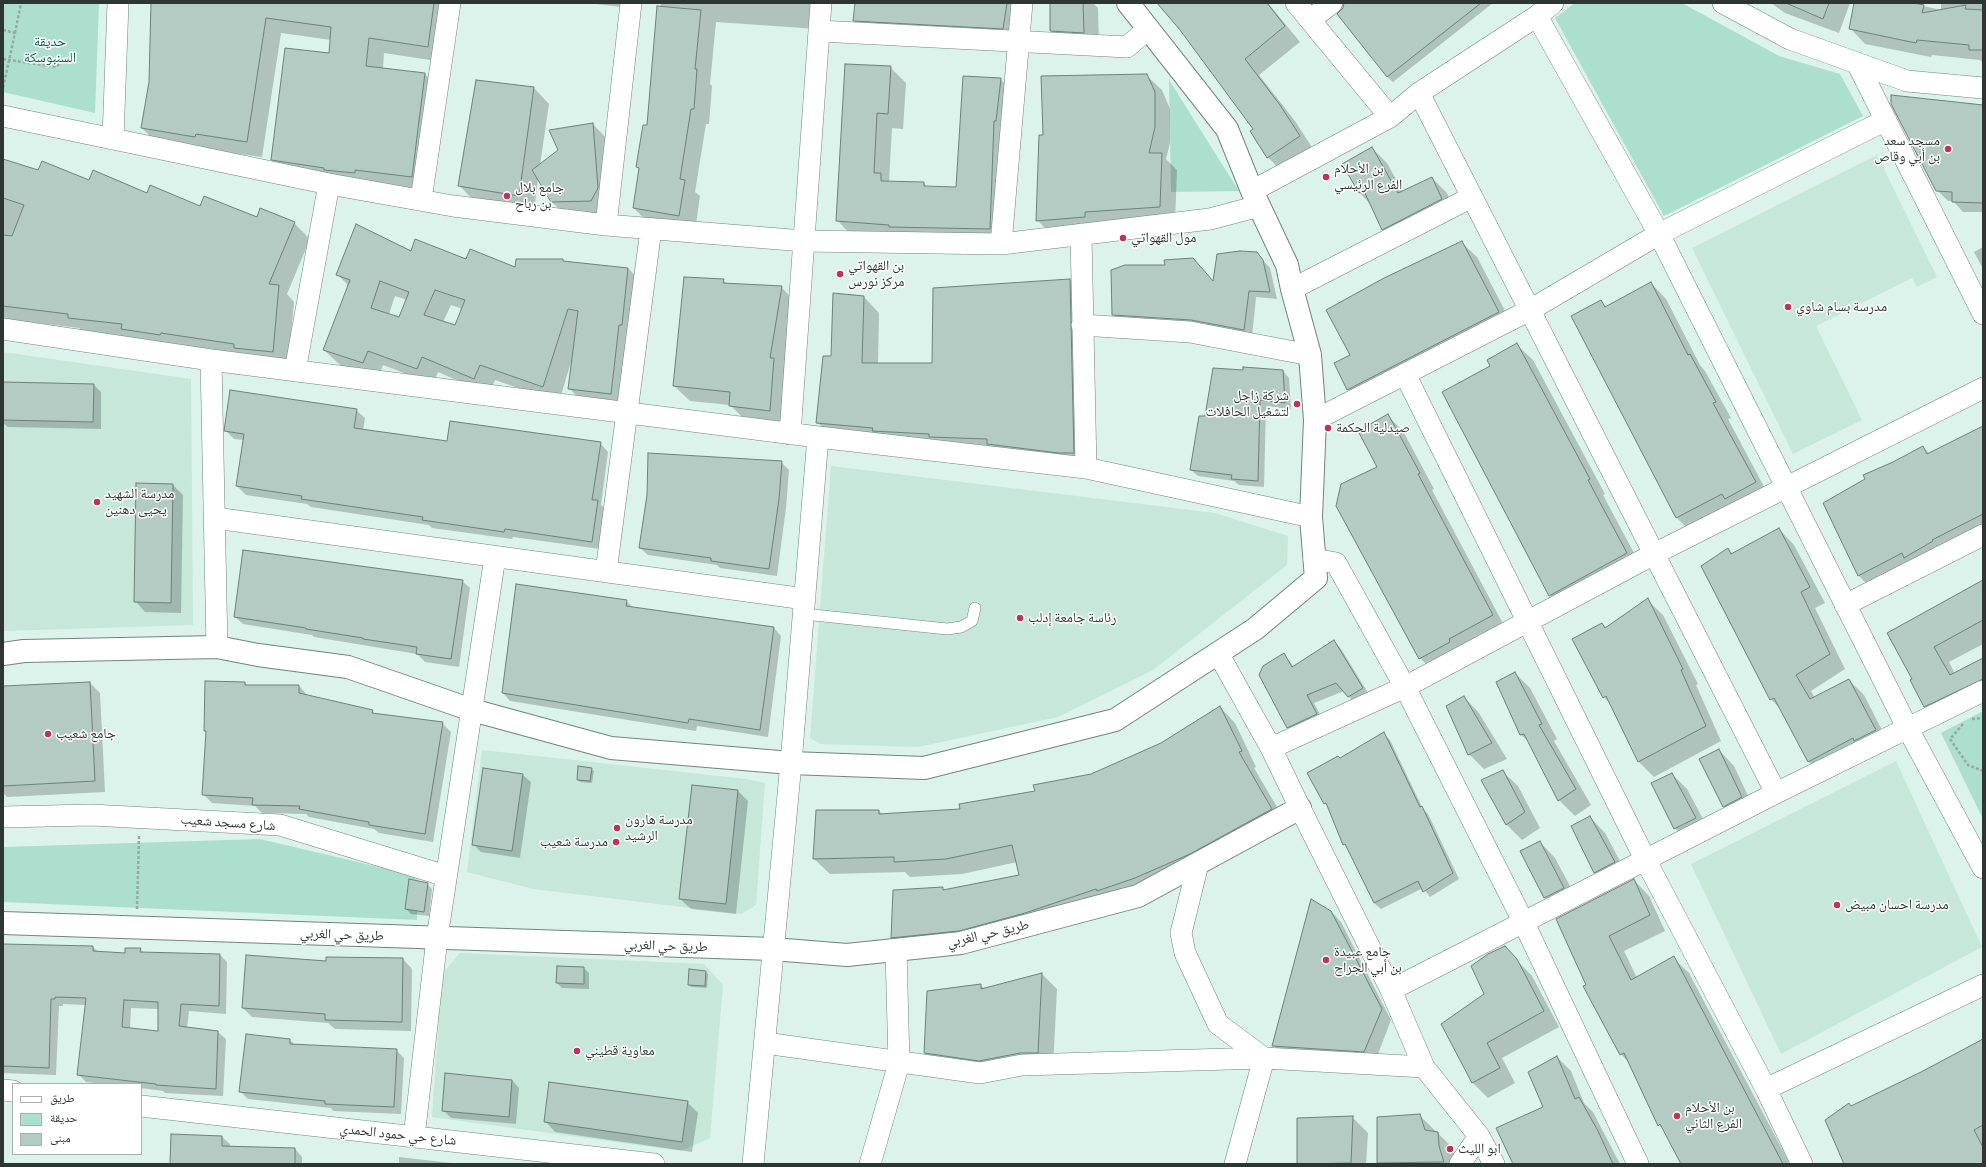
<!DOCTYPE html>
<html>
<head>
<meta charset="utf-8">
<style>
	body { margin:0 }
	#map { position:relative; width:1986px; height:1167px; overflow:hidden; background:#dbf3ea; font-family:Manrope,"Noto Naskh Arabic",sans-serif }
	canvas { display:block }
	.frame { position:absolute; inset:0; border:4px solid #2d3633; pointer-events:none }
	.legend { position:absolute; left:12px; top:1083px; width:130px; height:72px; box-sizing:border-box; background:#fff; border:1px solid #abafad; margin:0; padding:5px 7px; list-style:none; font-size:12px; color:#2d3633 }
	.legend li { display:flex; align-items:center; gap:8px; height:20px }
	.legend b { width:20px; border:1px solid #abafad }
</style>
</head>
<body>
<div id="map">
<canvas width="1986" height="1167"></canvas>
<div class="frame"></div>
<ul class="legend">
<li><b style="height:5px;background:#fff"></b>طريق</li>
<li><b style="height:11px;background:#acdfcd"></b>حديقة</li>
<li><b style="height:11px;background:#b4cbc3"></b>مبنى</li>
</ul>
</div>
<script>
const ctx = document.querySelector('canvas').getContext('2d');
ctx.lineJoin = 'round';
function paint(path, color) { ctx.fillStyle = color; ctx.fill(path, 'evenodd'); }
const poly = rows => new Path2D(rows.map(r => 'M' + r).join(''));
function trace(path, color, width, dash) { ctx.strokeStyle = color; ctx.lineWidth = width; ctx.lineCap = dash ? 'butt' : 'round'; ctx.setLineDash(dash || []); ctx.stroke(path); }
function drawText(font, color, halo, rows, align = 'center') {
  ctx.font = font + ' Manrope,"Noto Naskh Arabic",sans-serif'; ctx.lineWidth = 3; ctx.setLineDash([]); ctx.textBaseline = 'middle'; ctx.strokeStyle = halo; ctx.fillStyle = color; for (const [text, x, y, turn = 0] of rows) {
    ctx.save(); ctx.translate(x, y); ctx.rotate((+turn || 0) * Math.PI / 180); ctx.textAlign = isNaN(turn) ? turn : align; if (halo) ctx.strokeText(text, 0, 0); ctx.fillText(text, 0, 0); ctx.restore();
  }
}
paint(poly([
	[1877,155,1937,277,1917,287,1912,278,1816,326,1862,420,1793,454,1692,248],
	[3,352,191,379,193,625,3,631],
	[831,466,1215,513,1288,536,1287,565,1153,670,1058,717,918,747,820,744,810,738],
	[482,750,746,779,765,783,756,905,741,914,533,889,467,872],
	[1896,761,1982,947,1781,1054,1691,864],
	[460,953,704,964,723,985,710,1138,681,1151,432,1117,442,974]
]), '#c7e7db');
paint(poly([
	[3,3,99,3,95,113,3,92],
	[1575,3,1682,3,1779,56,1840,74,1863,116,1664,216,1555,18],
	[1169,80,1239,191,1171,192],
	[1983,711,1983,819,1941,733],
	[260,839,417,876,417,920,3,902,3,847]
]), '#acdfcd');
paint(poly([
	[152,3,451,3,443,62,384,53,383,69,425,74,440,89,427,192,288,175,273,159,330,55,331,40,281,33,262,157,157,143,142,128,150,83],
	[588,3,638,3,638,9],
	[661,3,818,3,817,29,716,22,710,84,712,86,709,124,706,124,695,192,700,196,695,231,649,224,634,208,640,170,637,167,648,126],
	[856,3,1016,3,1010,36,862,28,854,20],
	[1051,3,1093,3,1098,8,1099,48,1067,46,1051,31],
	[1158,3,1268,3,1300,42,1259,75,1295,121,1315,152,1283,173,1268,157,1251,132,1254,130,1181,29],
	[1345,3,1493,3,1393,82,1387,77,1344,8],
	[1771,3,1850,3,1839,33,1785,13],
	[1855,3,1910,3,1941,10,1941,3,1983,3,1983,63,1980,60,1932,55,1931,57,1865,44,1850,28],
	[890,67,906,83,903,129,892,128,889,182,924,183,927,187,957,188,1000,79,1016,94,1005,244,852,236,837,220],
	[1146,75,1162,90,1170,109,1170,143,1166,159,1177,170,1175,222,1053,236,1037,220],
	[534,88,549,104,540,165,593,124,608,140,606,216,567,217,552,202,538,179,534,211,474,201,459,185],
	[1983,106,1983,212,1963,212,1953,201,1948,201,1937,190],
	[1372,148,1387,163,1403,192,1432,178,1447,193,1457,214,1398,244,1383,229,1371,205,1360,193,1343,164],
	[3,160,39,172,201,207,257,219,294,223,310,239,287,294,294,302,288,367,84,333,79,328,3,319],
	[1461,242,1477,257,1514,328,1363,405,1348,390,1351,356],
	[1983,247,1983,269,1974,252],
	[411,252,515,268,562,260,565,262,628,268,643,284,626,409,584,404,569,388,571,362,559,402,495,380,489,394,438,372,433,384,383,365,378,378,340,365,324,350,349,286,337,274],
	[395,296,407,300,400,318,389,314],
	[451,305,463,309,456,326,443,322],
	[1256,253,1270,268,1277,299,1256,297,1252,337,1120,322,1113,314,1166,266,1193,259,1214,282],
	[723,280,727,284,781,287,797,303,785,426,746,421,730,405,690,401,674,386],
	[1070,280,1085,296,1089,468,833,438,818,423,864,297,879,313,878,364,933,364],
	[1651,283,1666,299,1700,365,1705,371,1731,418,1728,419,1770,498,1692,533,1677,518,1572,316,1601,301,1607,307],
	[1517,345,1533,360,1605,494,1603,495,1642,568,1566,611,1550,595,1491,366],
	[1283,371,1289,378,1291,409,1266,406,1264,487,1239,485,1234,481,1198,476,1191,470,1205,417],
	[3,383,94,385,101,392,101,429,8,427,3,423],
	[356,410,365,418,363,430,448,442,600,443,608,452,601,505,606,510,600,549,513,537,512,539,432,528,429,525,311,507,307,504,246,495,237,486,244,440,234,439,226,431],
	[1388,416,1403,431,1434,489,1432,490,1507,631,1436,674,1420,658,1378,467],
	[1983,427,1983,537,1874,591,1859,576,1824,504,1923,447,1930,454],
	[781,462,789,470,786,508,777,576,720,568,717,565,648,555,640,548],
	[137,484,173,485,183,495,181,613,145,612,135,601],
	[1779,529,1794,545,1825,603,1815,608,1845,669,1811,691,1815,698,1849,680,1864,695,1890,746,1824,777,1809,762,1781,710,1771,699,1728,549,1733,554],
	[462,581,470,588,459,667,425,662,417,654,314,637,312,635,243,624,235,617],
	[1983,581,1983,644,1949,662,1955,674,1983,659,1983,700,1940,722,1924,706,1914,679,1888,633],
	[1647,600,1663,615,1698,684,1696,685,1721,741,1654,777,1639,762,1611,705,1604,697,1573,640,1602,624,1607,628],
	[626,601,634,608,774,628,781,636,768,737,697,726,696,731,510,701,503,693],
	[1334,641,1341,649,1370,696,1356,704,1344,691,1314,703,1324,722,1295,735,1288,727,1284,654,1294,667],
	[1515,673,1530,688,1557,739,1554,741,1591,805,1575,816,1559,800,1530,743,1521,735],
	[90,683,100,693,105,792,7,797,3,793,3,687],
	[245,683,248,686,299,686,308,696,372,711,375,714,442,723,451,732,433,842,379,833,374,829,309,817,306,814,262,813,255,806,212,803,203,794,207,732,205,730],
	[1464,697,1479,713,1507,759,1484,769,1469,754],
	[1220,707,1235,723,1256,767,1254,768,1287,824,1205,869,908,953,892,937,942,888,945,891,1020,875,1017,862,962,874,910,877,905,872,830,874,814,859,817,811,879,811,883,815,961,810,1036,792,1091,775,1162,744],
	[1384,734,1390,740,1423,809,1428,814,1459,879,1430,897,1423,888,1381,909,1374,903,1348,848,1344,844,1328,807,1308,774,1340,759],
	[1719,750,1734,766,1756,813,1739,822,1724,806],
	[591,769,594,771,592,783,580,782,578,780],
	[1502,771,1518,786,1540,828,1522,840,1507,825,1483,780],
	[1672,774,1687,789,1711,834,1690,844,1675,828],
	[523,775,531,782,520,858,481,852,473,844],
	[738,791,748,801,736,914,691,909,680,899],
	[1590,817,1605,833,1629,878,1610,887,1595,872],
	[1540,842,1555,858,1579,903,1560,913,1545,898,1522,852],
	[1634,880,1649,896,1665,931,1624,951,1637,978,1673,958,1689,973,1790,1164,1682,1164,1665,1131,1659,1125,1630,1064,1621,1054,1557,920],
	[427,884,432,889,429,916,411,914,406,909],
	[1312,901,1331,911,1341,922,1391,1020,1375,1062,1284,1056,1274,1046],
	[3,946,93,947,99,953,126,954,140,949,144,953,220,955,227,962,226,1014,189,1011,187,1028,218,1032,226,1039,223,1096,165,1093,163,1091,141,1088,141,1084,104,1084,86,1082,78,1074,86,1005,63,1004,63,1006,59,1006,56,1075,3,1073],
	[131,1008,159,1009,159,1032,130,1029],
	[1504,947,1532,976,1559,1027,1502,1058,1515,1083,1488,1098,1473,1083,1485,995],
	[403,959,412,969,411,1031,335,1029,328,1023,252,1017,243,1008,327,962],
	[558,967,584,968,589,973,589,989,562,988,557,983],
	[706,972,708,974,707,988,691,987,689,985],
	[1042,974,1057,989,1053,1068,941,1068,925,1053,980,985,985,989],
	[290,1040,295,1045,396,1050,404,1058,401,1114,333,1111,331,1108,248,1099,240,1091],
	[1983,1040,1983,1164,1845,1164,1851,1107,1923,1072],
	[1557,1057,1571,1071,1584,1103,1593,1112,1620,1164,1515,1164,1544,1107],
	[512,1080,519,1088,516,1124,451,1118,443,1110],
	[687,1102,698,1113,692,1152,555,1132,545,1121],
	[1419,1115,1453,1148,1455,1164,1379,1164,1378,1163],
	[1352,1117,1368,1133,1366,1164,1298,1164,1298,1119],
	[222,1137,230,1144,230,1148,295,1149,302,1157,302,1164,171,1164],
	[399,1157,451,1163,452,1164,399,1164]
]), '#0003');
const building = poly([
	[151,3,434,3,428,47,369,38,366,66,425,73,412,177,355,170,355,173,324,170,324,168,271,160,285,48,329,53,331,27,266,18,247,142,196,134,195,137,141,128,149,82,151,3],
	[855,3,1007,3,1003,29,853,21,855,3],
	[1050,3,1083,3,1084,33,1050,31,1050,3],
	[1157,3,1267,3,1285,26,1245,59,1280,105,1300,136,1267,158,1250,131,1253,129,1180,30,1157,3],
	[1344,3,1481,3,1387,77,1337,14,1343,8,1344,3],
	[1786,3,1829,3,1823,19,1786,3],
	[1854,3,1914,3,1924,5,1922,13,1966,5,1965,9,1983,10,1983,50,1969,50,1969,45,1917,40,1916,43,1849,29,1854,3],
	[657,6,701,10,695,69,697,69,694,109,691,109,680,179,685,180,679,216,633,208,639,168,636,167,643,125,647,125,657,6],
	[845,64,891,66,888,114,877,113,874,173,881,173,881,181,924,182,924,186,956,187,963,76,1001,78,996,121,994,121,990,229,889,227,889,225,836,221,845,64],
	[1147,74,1155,92,1155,127,1149,153,1162,153,1160,207,1085,212,1085,217,1036,221,1039,135,1043,135,1041,76,1147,74],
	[476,80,534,87,519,196,458,186,476,80],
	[1891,95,1983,105,1983,203,1952,202,1952,192,1936,191,1891,104,1891,95],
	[593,123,598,188,591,201,551,202,532,170,558,150,549,130,593,123],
	[1372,147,1398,193,1432,177,1442,199,1382,230,1364,191,1359,193,1342,164,1372,147],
	[3,159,38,170,42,161,89,180,93,170,147,193,150,185,200,206,204,196,257,217,260,208,295,222,269,284,279,285,273,352,234,348,234,344,161,333,160,335,121,329,122,324,68,318,68,314,3,306,3,235,12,236,24,205,3,198,3,159],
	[356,224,411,251,415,239,466,259,470,249,515,267,516,259,563,259,563,261,628,268,622,325,619,325,611,394,568,389,578,311,568,309,543,387,480,365,474,379,422,357,417,369,368,351,363,363,323,350,350,280,336,275,356,224],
	[380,281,409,292,399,317,371,308,380,281],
	[435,290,465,300,455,325,424,315,435,290],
	[1462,241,1499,312,1347,390,1334,363,1350,355,1326,310,1384,278,1462,241],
	[1240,251,1257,252,1263,260,1270,292,1249,291,1244,330,1191,320,1112,315,1111,270,1125,265,1165,265,1164,260,1193,258,1213,281,1217,254,1240,251],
	[684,277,724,279,723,283,782,286,770,358,774,358,770,411,729,406,730,392,673,386,684,277],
	[1070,279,1074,453,1059,453,987,444,987,439,929,437,929,434,872,431,873,428,816,423,823,356,831,356,833,293,864,296,862,363,932,363,933,288,1070,279],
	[1651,282,1688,355,1690,354,1716,402,1713,403,1756,482,1725,499,1722,494,1676,518,1571,316,1601,300,1605,307,1651,282],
	[1517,343,1590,479,1588,480,1627,553,1549,596,1442,392,1490,366,1487,360,1517,343],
	[1243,367,1283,370,1285,403,1260,400,1258,481,1231,479,1232,475,1190,470,1199,416,1205,416,1213,368,1243,370,1243,367],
	[3,382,94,384,93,422,3,420,3,382],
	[230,390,357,409,354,428,447,441,450,421,601,442,592,500,598,500,592,542,505,529,504,532,422,520,423,517,301,499,302,496,236,486,244,434,224,431,230,390],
	[1388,414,1420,473,1418,474,1493,615,1449,639,1450,642,1419,659,1336,506,1341,484,1377,467,1358,431,1388,414],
	[1983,426,1983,514,1932,540,1933,541,1904,558,1902,553,1858,576,1823,503,1865,479,1863,475,1893,462,1923,446,1927,454,1983,426],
	[648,453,782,461,779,499,769,569,711,561,711,558,639,548,647,495,648,453],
	[136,483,173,484,171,603,134,602,136,483],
	[1779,528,1810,587,1801,592,1830,654,1796,675,1810,699,1849,679,1876,730,1854,741,1853,738,1808,762,1774,698,1770,700,1701,566,1728,548,1731,554,1779,528],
	[243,550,463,580,451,659,416,654,417,647,363,639,363,638,306,629,306,628,234,617,243,550],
	[1983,580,1983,620,1934,647,1950,675,1983,658,1983,679,1924,707,1910,680,1912,679,1887,633,1983,580],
	[516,584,627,600,626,606,774,627,760,730,689,719,688,723,502,693,516,584],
	[1648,598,1683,669,1681,670,1706,726,1638,762,1606,696,1603,698,1572,639,1602,623,1605,628,1648,598],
	[1334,640,1363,688,1348,697,1336,683,1307,695,1317,714,1287,728,1259,675,1263,666,1284,653,1292,667,1334,640],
	[1515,672,1542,724,1539,725,1576,789,1558,801,1524,734,1520,735,1496,682,1515,672],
	[205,681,245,682,245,685,299,685,299,693,373,710,372,713,443,722,425,834,369,825,369,822,299,809,300,806,252,805,253,798,202,795,206,731,204,731,205,681],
	[90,682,95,781,3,786,3,686,90,682],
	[1464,696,1492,743,1468,755,1446,706,1464,696],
	[1220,706,1242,751,1239,752,1272,809,1190,854,1135,878,1097,891,1096,889,1025,913,959,931,891,938,893,890,943,887,943,890,1019,875,1012,845,946,859,894,862,894,857,813,859,816,810,879,810,879,814,960,809,959,804,1035,791,1033,785,1091,774,1161,743,1220,706],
	[1384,732,1420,807,1422,806,1453,873,1423,892,1418,881,1374,903,1345,844,1343,845,1326,803,1324,804,1307,773,1338,756,1340,758,1384,732],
	[1719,749,1742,797,1723,807,1699,759,1719,749],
	[578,766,592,768,590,781,577,780,578,766],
	[483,768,523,774,512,851,472,845,483,768],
	[1503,770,1525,812,1506,825,1481,780,1503,770],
	[1672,773,1696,818,1674,829,1651,783,1672,773],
	[692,785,738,790,726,904,679,899,692,785],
	[1590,816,1615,862,1594,873,1571,826,1590,816],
	[1540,841,1564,888,1544,898,1520,851,1540,841],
	[409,879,428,883,424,912,405,909,409,879],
	[1634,879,1650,915,1609,936,1631,980,1674,956,1783,1164,1681,1164,1660,1124,1658,1126,1624,1053,1620,1055,1583,986,1586,985,1556,919,1634,879],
	[1311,899,1331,911,1382,1009,1364,1052,1272,1046,1311,899],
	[3,944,93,946,93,951,125,953,125,948,141,948,140,952,220,954,219,1006,181,1004,179,1026,218,1031,216,1089,156,1085,156,1084,77,1075,86,998,55,997,55,999,51,999,49,1068,3,1066,3,944],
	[124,1000,158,1002,158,1031,122,1027,124,1000],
	[1505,946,1517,959,1544,1011,1487,1043,1500,1068,1472,1083,1441,1024,1484,994,1471,966,1488,954,1505,946],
	[246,955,326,961,326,957,403,958,402,1022,325,1020,325,1014,242,1008,246,955],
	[557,966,584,967,584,984,556,983,557,966],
	[689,969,706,971,705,986,688,985,689,969],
	[1042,973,1038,1053,1020,1053,979,1061,924,1053,927,991,981,984,981,989,1042,973],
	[246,1034,290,1039,290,1044,397,1049,394,1107,325,1104,325,1101,239,1092,246,1034],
	[1983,1039,1983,1125,1974,1130,1983,1147,1983,1164,1844,1164,1825,1120,1849,1103,1851,1106,1923,1071,1983,1039],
	[1557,1056,1575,1099,1579,1097,1598,1131,1613,1164,1513,1164,1496,1128,1543,1107,1528,1072,1557,1056],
	[445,1073,512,1080,509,1117,442,1111,445,1073],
	[549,1082,688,1101,682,1142,544,1122,549,1082],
	[1420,1114,1425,1130,1438,1132,1439,1146,1444,1162,1377,1163,1377,1117,1420,1114],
	[1353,1116,1351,1163,1297,1164,1297,1118,1353,1116],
	[171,1134,222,1136,222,1146,295,1148,295,1164,170,1164,171,1134]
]);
paint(building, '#b4cbc3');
trace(building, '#6c8179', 1);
const service = poly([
	[804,614,947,629,961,627,972,621,975,608]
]);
const minor = poly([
	[1296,3,1390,117],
	[1723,3,1790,39,1907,81,1983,88],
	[1537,16,1659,234,1908,729,1983,868],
	[1310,20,1332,3],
	[819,31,1127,47,1148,29],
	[1857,63,1983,314],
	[1419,93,1776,793],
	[3,116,329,184,453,206,606,225,804,241,1001,244,1210,219,1259,206],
	[113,139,118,3],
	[1252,191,1390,117,1419,93,1537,16,1553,3],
	[421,200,450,3],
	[606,225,631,3],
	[1081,234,1086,468],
	[1001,244,1022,3],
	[1292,289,1472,197],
	[1082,325,1190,332,1310,355],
	[3,329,211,360,818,437,1086,468,1311,517],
	[211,360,217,647],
	[295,371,329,184],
	[1405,374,1645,859,1766,1089,1802,1164],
	[1315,420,1530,310,1659,234,1886,120],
	[790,434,821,3],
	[215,518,805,599],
	[1314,559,1336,563,1405,687,1523,921,1638,1164],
	[606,572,651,229],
	[1845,605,1983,535],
	[1218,653,1271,748,1300,808,1391,990,1424,1067,1479,1136,1494,1164],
	[1271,748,1405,687,1654,554,1983,388],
	[3,817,91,815,280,825,446,876],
	[1198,864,1181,933,1185,953,1218,1024,1264,1058,1235,1164],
	[1391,990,1776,793,1983,691],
	[765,1043,980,1073,1022,1065,1264,1058,1424,1067],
	[1766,1089,1983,985],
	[3,1090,13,1091],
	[141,1106,654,1164],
	[414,1137,437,938,495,557],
	[753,1164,791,763,818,437],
	[870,1164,899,1063,896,950],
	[1460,1164,1479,1136]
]);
const tertiary = poly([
	[3,654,24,651,217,647,258,655,348,667,472,710,611,748,791,763,924,768,1115,720,1255,629,1316,578,1311,517,1315,420,1310,355,1292,289,1287,265,1252,191,1227,129,1128,3],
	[3,923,773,949,847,955,961,943,1138,896,1300,808]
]);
trace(service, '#70857d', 12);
trace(minor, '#70857d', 22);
trace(tertiary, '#70857d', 24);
trace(poly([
	[3,30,15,33,3,88],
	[15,33,21,3],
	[3,59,56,67,62,61],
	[1972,719,1983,718],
	[1963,724,1950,739,1968,765,1983,771],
	[137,909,139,836]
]), '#98aaa3', 2.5, [3, 2]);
trace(service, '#fff', 11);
trace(minor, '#fff', 21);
trace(tertiary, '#fff', 22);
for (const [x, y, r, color] of [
	[1948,149,4,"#c0315b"],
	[1326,177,4,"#c0315b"],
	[507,196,4,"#c0315b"],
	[1123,238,4,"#c0315b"],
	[840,274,4,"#c0315b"],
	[1788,307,4,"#c0315b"],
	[1297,404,4,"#c0315b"],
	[1328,428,4,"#c0315b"],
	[97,502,4,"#c0315b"],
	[1020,618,4,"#c0315b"],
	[48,734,4,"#c0315b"],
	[617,828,4,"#c0315b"],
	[616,842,4,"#c0315b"],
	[1837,905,4,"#c0315b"],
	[1326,960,4,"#c0315b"],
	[577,1051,4,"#c0315b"],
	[1677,1116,4,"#c0315b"],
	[1450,1149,4,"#c0315b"]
]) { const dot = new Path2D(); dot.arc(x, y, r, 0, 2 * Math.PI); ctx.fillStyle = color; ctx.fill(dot); trace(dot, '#fff', 1.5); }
drawText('14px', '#005c48', '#fff', [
	["حديقة",50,42],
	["السنبوسكة",50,58]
]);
drawText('14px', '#2d3633', '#fff', [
	["مسجد سعد",1940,141,"right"],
	["بن أبي وقاص",1940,157,"right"],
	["بن الأحلام",1334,169],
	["الفرع الرئيسي",1334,185],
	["جامع بلال",515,188],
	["بن رباح",515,204],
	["مول القهواتي",1131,238],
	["بن القهواتي",848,266],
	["مركز نورس",848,282],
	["مدرسة بسام شاوي",1796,307],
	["شركة زاجل",1289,396,"right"],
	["لتشغيل الحافلات",1289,412,"right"],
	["صيدلية الحكمة",1336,428],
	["مدرسة الشهيد",105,494],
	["يحيى دهنين",105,510],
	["رئاسة جامعة إدلب",1028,618],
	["جامع شعيب",56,734],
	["مدرسة هارون",625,820],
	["الرشيد",625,836],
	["مدرسة شعيب",608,842,"right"],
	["مدرسة احسان مبيض",1845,905],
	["جامع عبيدة",1334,952],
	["بن أبي الجراح",1334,968],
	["معاوية قطيني",585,1051],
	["بن الأحلام",1685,1108],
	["الفرع الثاني",1685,1124],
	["ابو الليث",1458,1149]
], 'left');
drawText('14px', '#2d3633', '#fff', [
	["شارع مسجد شعيب",228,823,4],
	["طريق حي الغربي",988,934,-13],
	["طريق حي الغربي",342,935,2],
	["طريق حي الغربي",666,946,2],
	["شارع حي حمود الحمدي",398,1135,6]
]);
</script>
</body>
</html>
